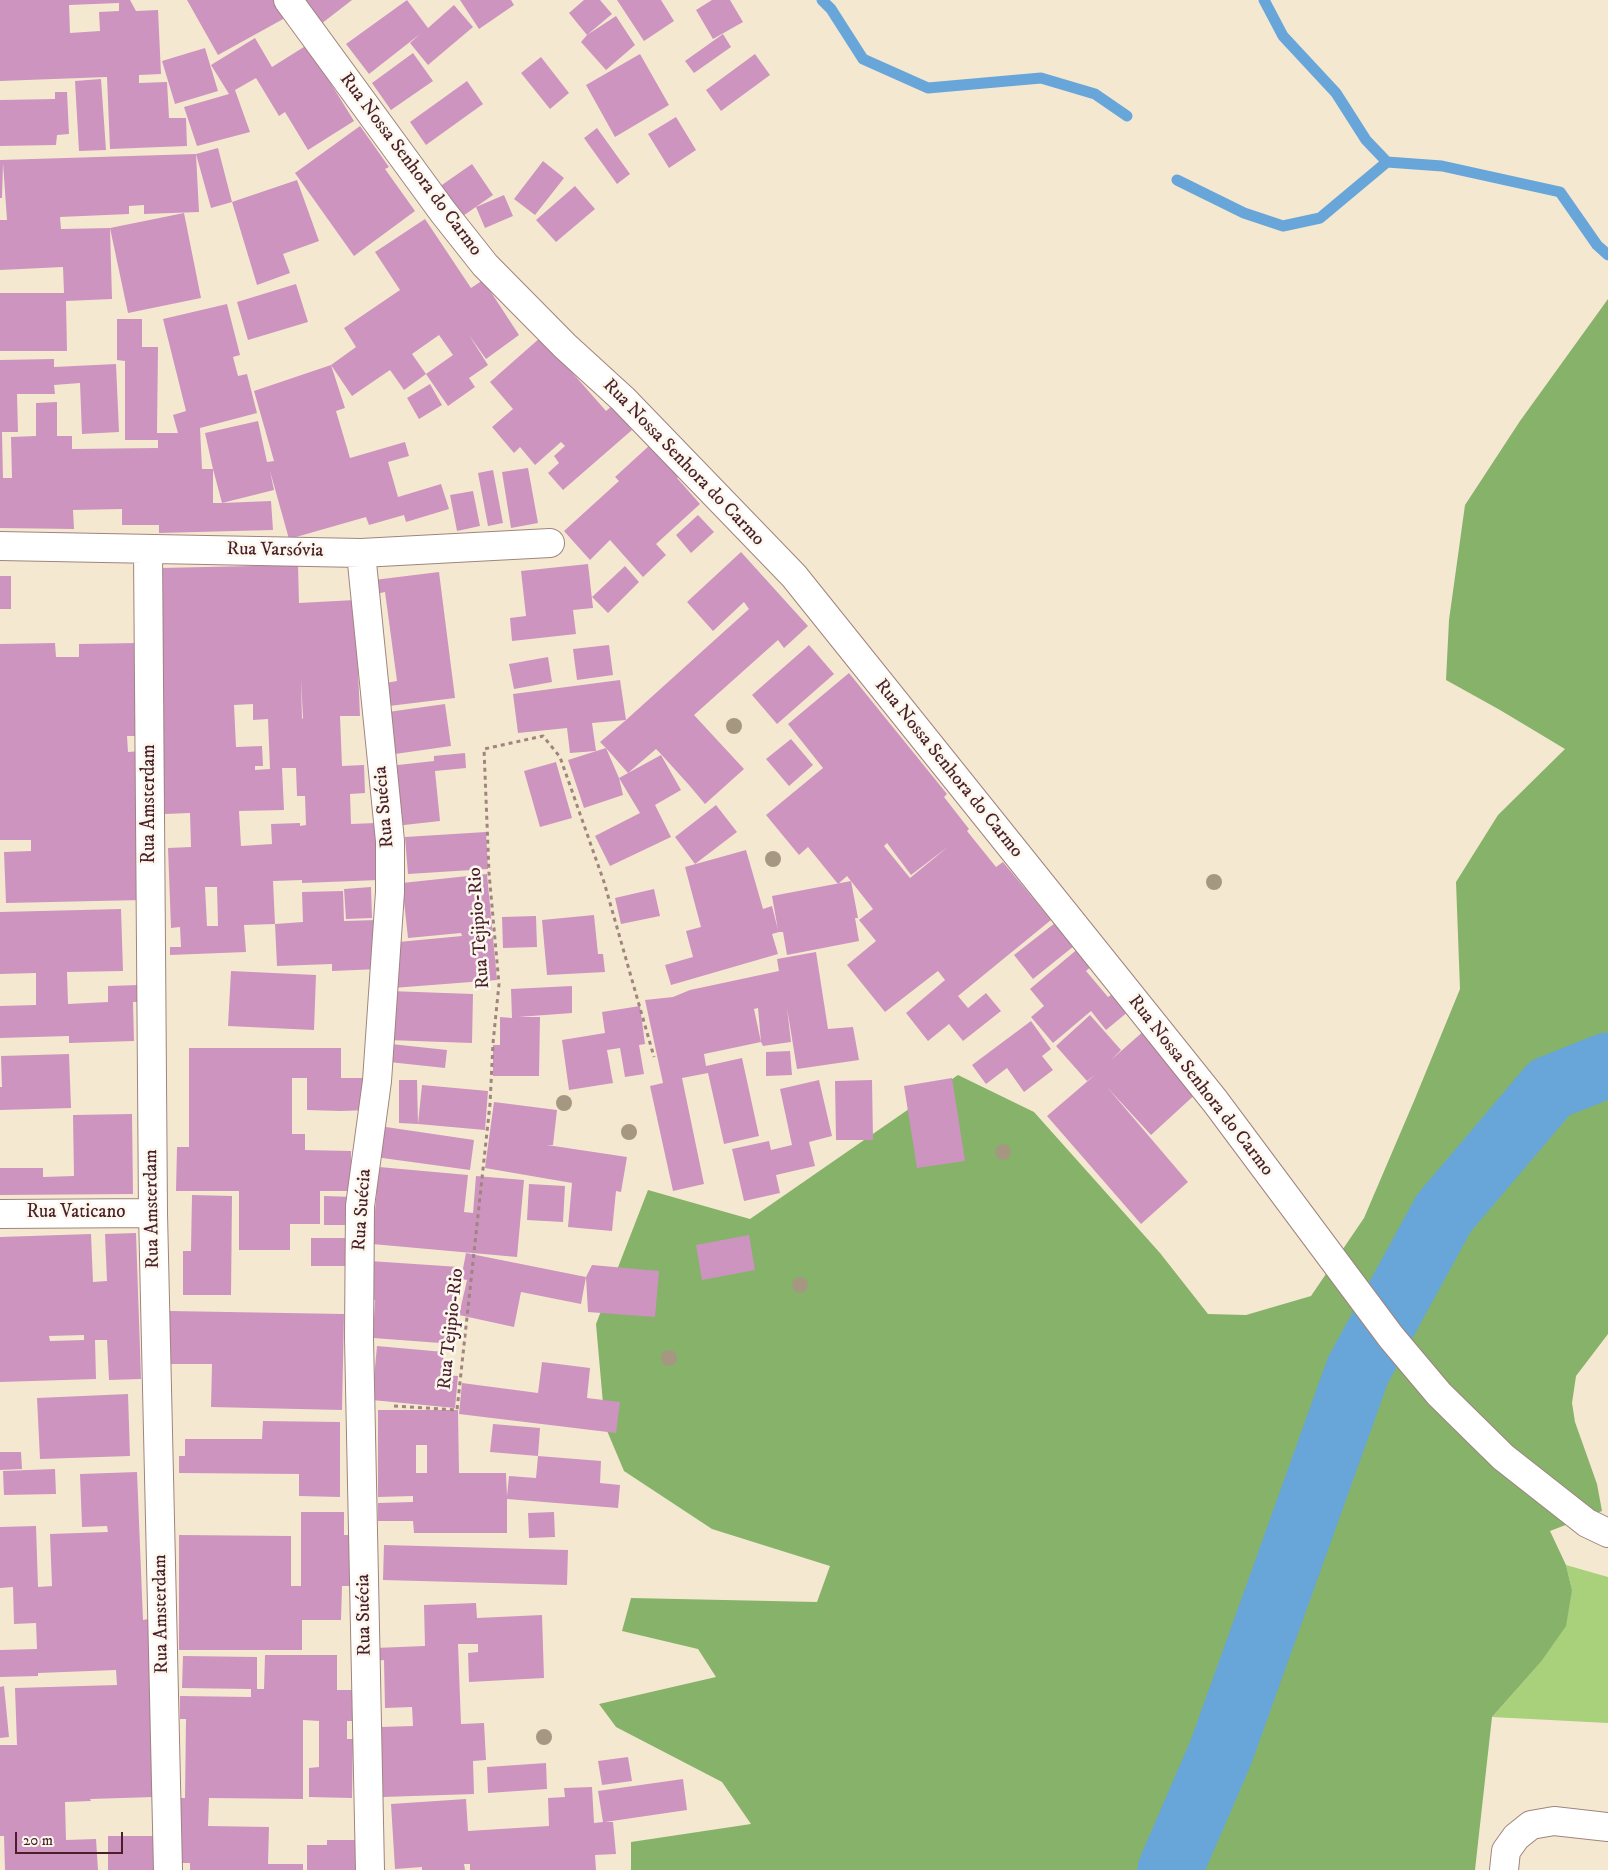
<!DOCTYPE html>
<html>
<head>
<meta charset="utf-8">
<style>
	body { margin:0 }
	#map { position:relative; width:1608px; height:1870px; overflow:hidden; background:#f5e8d1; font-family:"IM FELL DW Pica",serif }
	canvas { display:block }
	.scale { position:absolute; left:15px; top:1832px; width:108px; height:22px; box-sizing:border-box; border:2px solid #4a1f2b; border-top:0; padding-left:6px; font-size:15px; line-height:18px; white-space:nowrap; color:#4a1f2b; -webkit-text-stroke:4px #fbf7ec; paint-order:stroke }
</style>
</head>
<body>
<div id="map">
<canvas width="1608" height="1870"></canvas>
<div class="scale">20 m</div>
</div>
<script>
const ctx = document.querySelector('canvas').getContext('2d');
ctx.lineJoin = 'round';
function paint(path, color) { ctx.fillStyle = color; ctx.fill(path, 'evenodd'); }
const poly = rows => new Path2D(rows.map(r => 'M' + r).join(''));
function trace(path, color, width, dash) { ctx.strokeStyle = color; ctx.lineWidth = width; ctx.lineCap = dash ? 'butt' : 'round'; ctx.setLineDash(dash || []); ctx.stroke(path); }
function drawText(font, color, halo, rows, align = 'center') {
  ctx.font = font + ' "IM FELL DW Pica",serif'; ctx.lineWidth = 5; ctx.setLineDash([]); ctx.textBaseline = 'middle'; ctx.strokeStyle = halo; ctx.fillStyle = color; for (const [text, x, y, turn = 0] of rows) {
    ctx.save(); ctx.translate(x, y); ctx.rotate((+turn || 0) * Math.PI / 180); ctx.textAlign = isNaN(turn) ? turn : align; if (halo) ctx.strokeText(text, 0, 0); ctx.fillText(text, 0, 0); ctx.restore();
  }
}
paint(poly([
	[1566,1565,1608,1577,1608,1723,1492,1717,1540,1663,1572,1590]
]), '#a9d07a');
paint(poly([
	[1608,299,1608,1334,1576,1376,1572,1403,1575,1422,1597,1484,1602,1511,1550,1531,1566,1565,1572,1590,1566,1626,1540,1663,1492,1717,1475,1870,631,1870,631,1842,751,1824,722,1782,616,1727,599,1704,716,1677,698,1649,622,1631,631,1598,817,1602,830,1566,712,1529,624,1471,605,1426,596,1324,648,1190,750,1219,958,1075,1034,1112,1160,1253,1208,1314,1246,1315,1311,1296,1364,1218,1414,1101,1460,989,1456,882,1498,815,1565,749,1500,710,1446,680,1449,620,1465,505,1520,421]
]), '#86b26a');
trace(poly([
	[822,0,831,9,863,59,928,88,1041,78,1095,94,1127,116],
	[1264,0,1283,36,1336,93,1366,140,1387,162,1442,166,1560,192,1597,245,1608,255],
	[1177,180,1244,213,1283,226,1320,218,1387,162]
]), '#68a6da', 11);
trace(poly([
	[1170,1870,1221,1752,1358,1370,1444,1213,1550,1088,1608,1065]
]), '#68a6da', 65);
paint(poly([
	[0,0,130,0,136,11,158,10,161,74,139,75,139,83,167,82,169,118,186,118,187,146,110,149,107,77,0,81],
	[119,3,119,11,99,12,100,31,70,33,69,5],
	[187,0,273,0,285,18,218,55],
	[303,0,352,0,321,24],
	[407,0,428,28,454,5,473,27,428,65,410,43,420,34,369,74,346,44],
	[460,0,511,0,514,5,479,29],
	[584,0,600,0,612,14,587,35,569,13],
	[617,0,661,0,674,21,644,41],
	[712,0,730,0,743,22,713,39,696,10],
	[616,16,635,45,606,70,581,42,587,35],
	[723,34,731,47,694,73,685,61],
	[255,38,272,67,307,45,354,121,308,150,285,112,279,116,256,78,235,90,250,132,197,146,184,107,229,94,211,65],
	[205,48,218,91,175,104,162,61],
	[413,53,433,81,391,110,372,83],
	[640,54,669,105,615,137,586,85],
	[755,54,770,75,721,111,706,90],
	[541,57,569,93,550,109,521,73],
	[101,79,106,150,79,151,75,81],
	[467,81,483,104,426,145,410,122],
	[55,92,67,92,69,134,57,135,56,145,0,146,0,100,55,99],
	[676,117,696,150,669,168,648,134],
	[360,126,389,167,385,169,415,211,354,256,295,173],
	[597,128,630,174,617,184,584,138],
	[218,148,232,202,211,208,196,154],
	[196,154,199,212,144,214,144,205,129,206,129,214,60,217,61,229,110,228,112,299,66,301,67,351,0,351,0,293,64,293,63,267,0,270,0,220,7,220,3,163,2,198,0,198,0,160],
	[543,161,564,178,535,215,514,199],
	[472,164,493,195,460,218,439,187],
	[297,180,319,241,283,254,290,273,257,285,232,202],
	[575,186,595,209,556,242,536,220],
	[504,195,513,216,485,228,476,207],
	[184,213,201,298,128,313,110,228],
	[425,219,471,288,483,280,519,335,486,359,469,335,488,365,469,378,475,387,448,406,426,374,453,355,439,335,412,354,426,374,404,390,390,370,352,396,331,365,356,347,344,328,400,290,375,252],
	[296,284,308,322,248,340,237,302],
	[227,304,240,355,233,357,238,376,247,374,257,413,200,428,202,469,213,469,205,433,258,421,267,462,274,461,254,391,331,365,345,408,336,411,350,458,405,442,409,456,388,462,398,497,441,484,449,509,406,522,404,515,369,525,366,517,289,539,270,471,274,490,222,503,271,501,273,530,159,533,159,525,122,525,122,509,73,510,74,529,0,528,0,360,54,359,54,367,116,364,119,432,82,434,80,383,54,385,55,394,17,394,18,432,2,432,3,478,12,478,11,437,36,436,36,403,57,402,57,436,72,436,72,449,158,448,158,440,125,440,125,361,117,360,117,319,142,319,142,347,158,347,157,433,178,433,173,415,186,411,163,319],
	[213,469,222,503,213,503],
	[541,337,606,411,612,406,632,430,563,490,548,473,559,463,554,456,565,446,561,442,535,465,520,447,514,453,492,427,513,409,490,382],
	[430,384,442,405,419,419,407,398],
	[651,444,680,476,677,478,700,504,656,544,666,555,643,577,610,540,590,560,564,531,619,481,615,477],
	[528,468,538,523,511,528,502,472],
	[493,470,503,523,488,526,478,473],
	[473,491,480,526,457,531,450,495],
	[698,515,714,532,691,553,676,535],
	[741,552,808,626,784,648,778,640,694,715,744,769,705,804,689,785,660,753,656,749,628,773,606,748,619,778,661,755,681,790,655,805,671,837,610,866,595,836,640,813,619,778,623,795,584,808,568,760,606,748,600,742,626,720,592,723,596,751,570,753,567,728,518,733,513,694,620,680,626,720,749,609,744,602,713,631,687,602],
	[588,564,593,608,573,610,576,634,512,641,510,618,526,616,521,571],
	[298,565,299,603,355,600,360,716,340,716,342,766,364,765,365,793,350,794,351,824,376,823,379,880,302,883,302,880,273,881,275,924,303,922,302,892,343,891,344,921,377,920,379,969,332,971,332,964,277,966,275,924,244,925,246,952,170,955,170,947,181,947,180,927,171,928,168,848,191,847,190,813,165,814,163,773,160,568],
	[301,679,303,718,302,719],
	[253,704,253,720,268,719,270,769,255,770,255,766,263,766,262,746,236,747,234,705],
	[282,768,296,768,297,796,305,796,306,825,300,826,300,823,271,824,272,844,241,846,239,811,284,810],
	[205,887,217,887,218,926,207,926],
	[625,566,639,582,608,613,592,597],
	[439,572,455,698,389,706,386,683,397,681,385,592,376,594,374,580],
	[0,576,11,576,11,609,0,609],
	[55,643,56,657,79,657,79,644,137,643,140,736,127,736,128,752,140,751,142,900,6,903,4,852,31,851,31,840,0,840,0,644],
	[609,645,613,675,577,680,573,649],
	[809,645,834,674,777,724,752,695],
	[548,657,552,682,514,689,509,664],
	[849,673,947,794,944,797,969,829,967,831,996,867,1003,862,1051,920,958,996,968,1008,986,993,1001,1011,963,1041,949,1024,928,1041,906,1013,945,980,938,971,885,1012,847,965,876,941,859,920,873,909,847,876,838,884,808,847,799,855,766,815,823,768,788,724],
	[887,843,911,875,949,846,910,878,884,846],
	[445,704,451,746,388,755,381,713],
	[791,739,813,765,789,786,766,759],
	[465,753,466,768,435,771,440,821,395,826,389,766,434,761,434,756],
	[556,762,572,818,540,827,524,771],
	[716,805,737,832,695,864,675,837],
	[486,832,488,869,408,874,405,837],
	[746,850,763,909,772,906,778,930,772,896,851,881,858,918,855,918,859,941,787,955,783,932,779,932,772,934,778,954,671,985,665,965,693,957,686,931,701,927,685,867],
	[487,874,497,980,393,988,388,943,462,936,461,933,408,938,402,883],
	[371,887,372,918,346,919,344,889],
	[654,889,660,916,621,924,615,898],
	[121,909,123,971,67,972,68,1004,108,1002,108,986,139,985,140,1002,133,1002,134,1041,69,1043,69,1036,0,1038,0,1006,36,1005,36,973,0,974,0,912],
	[594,915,598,954,603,954,605,972,547,975,542,920],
	[536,916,537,947,503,948,502,917],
	[1055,923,1074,946,1033,979,1014,955],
	[1080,947,1094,964,1086,971,1108,997,1114,993,1129,1011,1106,1030,1091,1011,1053,1043,1031,1017,1044,1006,1030,989],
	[816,952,828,1029,853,1027,859,1060,797,1069,787,1008,791,1042,763,1046,761,1042,758,1008,754,1009,761,1042,704,1054,706,1066,742,1058,759,1136,724,1144,708,1073,682,1078,704,1184,673,1191,650,1086,663,1083,645,1000,673,997,690,990,779,971,777,959],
	[231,971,316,975,314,1030,228,1026],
	[572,986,572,1013,518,1017,540,1017,539,1076,493,1076,493,1045,500,1045,500,1017,512,1018,511,989],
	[389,991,473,994,472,1043,387,1040],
	[640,1006,645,1044,639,1045,644,1074,625,1077,620,1048,607,1050,613,1083,569,1090,562,1040,605,1033,602,1012],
	[1090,1015,1121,1050,1111,1060,1146,1029,1200,1090,1151,1135,1107,1087,1188,1182,1141,1224,1047,1116,1096,1074,1087,1081,1056,1046],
	[1031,1021,1051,1049,1042,1056,1053,1070,1024,1092,1007,1068,986,1084,972,1065],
	[391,1044,447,1050,445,1068,389,1062],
	[189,1048,341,1048,341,1078,369,1078,369,1110,341,1111,307,1110,307,1078,292,1078,292,1134,305,1134,305,1150,351,1151,351,1191,320,1191,320,1224,290,1224,290,1250,239,1250,239,1191,176,1191,177,1147,189,1147],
	[790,1051,792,1075,766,1076,766,1052],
	[69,1054,71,1108,0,1110,0,1087,2,1087,1,1056],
	[952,1078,965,1161,917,1168,904,1086],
	[399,1080,417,1080,418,1124,399,1123],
	[819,1080,832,1136,809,1142,815,1166,776,1175,780,1193,744,1201,732,1149,769,1141,771,1150,792,1145,780,1089],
	[872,1080,873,1140,836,1140,835,1081],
	[422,1085,488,1091,485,1130,418,1124],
	[494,1102,557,1110,553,1145,547,1145,627,1157,621,1192,616,1191,612,1231,568,1227,572,1183,485,1168],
	[132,1114,133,1194,0,1195,0,1168,43,1168,43,1177,74,1176,73,1115],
	[379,1126,474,1140,470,1170,375,1157],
	[379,1167,468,1175,464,1212,473,1213,476,1176,524,1180,517,1257,372,1244],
	[529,1184,565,1186,563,1222,527,1220],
	[192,1195,232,1196,231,1295,183,1295,183,1251,191,1251],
	[324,1196,354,1197,354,1225,324,1225],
	[136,1233,141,1379,109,1380,107,1340,95,1340,96,1379,0,1382,0,1237,91,1234,93,1282,107,1281,105,1234],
	[84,1335,84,1340,50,1341,49,1336],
	[749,1235,755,1270,702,1280,696,1245],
	[311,1238,346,1238,346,1266,311,1266],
	[466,1253,586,1277,581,1304,521,1292,514,1327,459,1315,467,1280,461,1279],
	[370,1261,459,1267,454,1344,373,1338,375,1300,368,1299],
	[592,1265,659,1271,655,1317,588,1312,586,1277],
	[170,1311,344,1314,342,1410,211,1407,212,1364,170,1364],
	[377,1346,444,1352,442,1375,458,1376,455,1408,372,1400],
	[542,1362,590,1368,587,1398,620,1402,616,1433,459,1414,462,1383,538,1393],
	[128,1394,130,1456,40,1459,37,1398],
	[378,1410,458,1410,459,1473,506,1473,507,1496,509,1476,536,1478,538,1456,490,1452,493,1424,540,1428,538,1456,601,1461,600,1483,620,1485,618,1508,507,1499,507,1533,414,1533,413,1521,378,1521,378,1503,413,1502,413,1496,378,1497],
	[416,1445,427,1445,427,1473,416,1473],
	[263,1421,340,1422,340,1497,299,1496,299,1474,179,1473,179,1456,185,1456,185,1439,262,1439],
	[0,1452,21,1452,22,1469,0,1470],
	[55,1469,56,1494,4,1495,3,1471],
	[137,1472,143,1620,148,1619,154,1797,90,1799,91,1801,65,1802,66,1840,96,1839,98,1870,5,1870,4,1836,0,1836,0,1745,17,1745,15,1688,117,1685,116,1670,38,1673,38,1676,0,1677,0,1650,37,1649,36,1623,14,1624,13,1587,0,1588,0,1527,36,1526,38,1587,52,1586,50,1534,108,1532,107,1526,82,1527,80,1474],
	[301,1512,344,1512,344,1535,354,1535,353,1586,342,1586,341,1620,302,1620,302,1650,179,1650,179,1535,291,1536,291,1586,301,1586],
	[554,1512,555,1537,529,1538,528,1513],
	[384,1545,568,1550,567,1585,383,1580],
	[476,1603,477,1618,542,1615,544,1678,469,1682,468,1653,478,1652,478,1644,458,1644,461,1724,484,1723,486,1760,473,1761,474,1794,383,1797,380,1727,413,1726,412,1707,385,1708,384,1660,375,1661,375,1648,425,1646,424,1605],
	[265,1655,337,1655,337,1690,353,1690,353,1721,347,1721,347,1739,353,1739,352,1798,309,1797,309,1768,319,1767,319,1721,303,1720,303,1799,209,1798,208,1826,269,1827,268,1864,303,1864,303,1870,190,1870,190,1863,179,1863,180,1798,185,1798,186,1719,180,1719,180,1696,251,1697,251,1689,182,1688,183,1656,257,1657,257,1689,264,1689],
	[4,1686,9,1737,0,1738,0,1687],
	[628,1757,632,1781,602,1785,598,1761],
	[546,1763,547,1789,488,1793,487,1767],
	[683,1779,687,1810,605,1822,613,1822,616,1854,595,1855,596,1870,470,1870,470,1864,464,1864,465,1870,422,1870,422,1867,395,1869,391,1804,466,1799,468,1831,549,1826,548,1798,565,1797,564,1788,592,1787,594,1823,603,1822,598,1791],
	[108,1836,156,1836,156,1870,108,1870],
	[327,1840,358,1840,365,1870,307,1870,307,1845,327,1845]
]), '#cd94c0');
const minor = poly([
	[288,0,443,212,485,265,565,346,623,399,794,576,1215,1101,1391,1337,1439,1394,1503,1457,1587,1523,1608,1533],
	[0,546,361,553,550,543],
	[148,549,153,1213,168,1870],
	[361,553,390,841,390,892,377,1081,360,1206,359,1338,370,1870],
	[0,1214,153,1213],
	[1504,1870,1506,1851,1516,1837,1531,1825,1554,1821,1608,1827]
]);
trace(minor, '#a0847e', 30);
trace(poly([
	[394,1406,457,1410,490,1104,493,1043,499,984,489,873,484,749,543,736,560,757,604,882,654,1057]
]), '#a0847e', 3, [4, 4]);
trace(minor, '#fff', 28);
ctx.fillStyle = '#a69783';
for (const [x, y] of [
	[734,726],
	[773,859],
	[1214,882],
	[564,1103],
	[629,1132],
	[1003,1152],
	[800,1285],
	[669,1358],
	[544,1737]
]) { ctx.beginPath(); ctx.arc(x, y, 8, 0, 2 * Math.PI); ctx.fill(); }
drawText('19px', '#4a1f2b', '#fbf7ec', [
	["Rua Nossa Senhora do Carmo",410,165,53],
	["Rua Nossa Senhora do Carmo",683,463,46],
	["Rua Varsóvia",275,551,1],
	["Rua Nossa Senhora do Carmo",948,769,51],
	["Rua Amsterdam",150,804,-90],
	["Rua Suécia",385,807,-95],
	["Rua Tejipio-Rio",480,928,-94],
	["Rua Nossa Senhora do Carmo",1200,1086,52],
	["Rua Amsterdam",153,1209,-91],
	["Rua Suécia",363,1210,-86],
	["Rua Vaticano",76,1213],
	["Rua Tejipio-Rio",452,1329,-84],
	["Rua Amsterdam",162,1614,-91],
	["Rua Suécia",365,1615,-91]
]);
</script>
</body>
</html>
